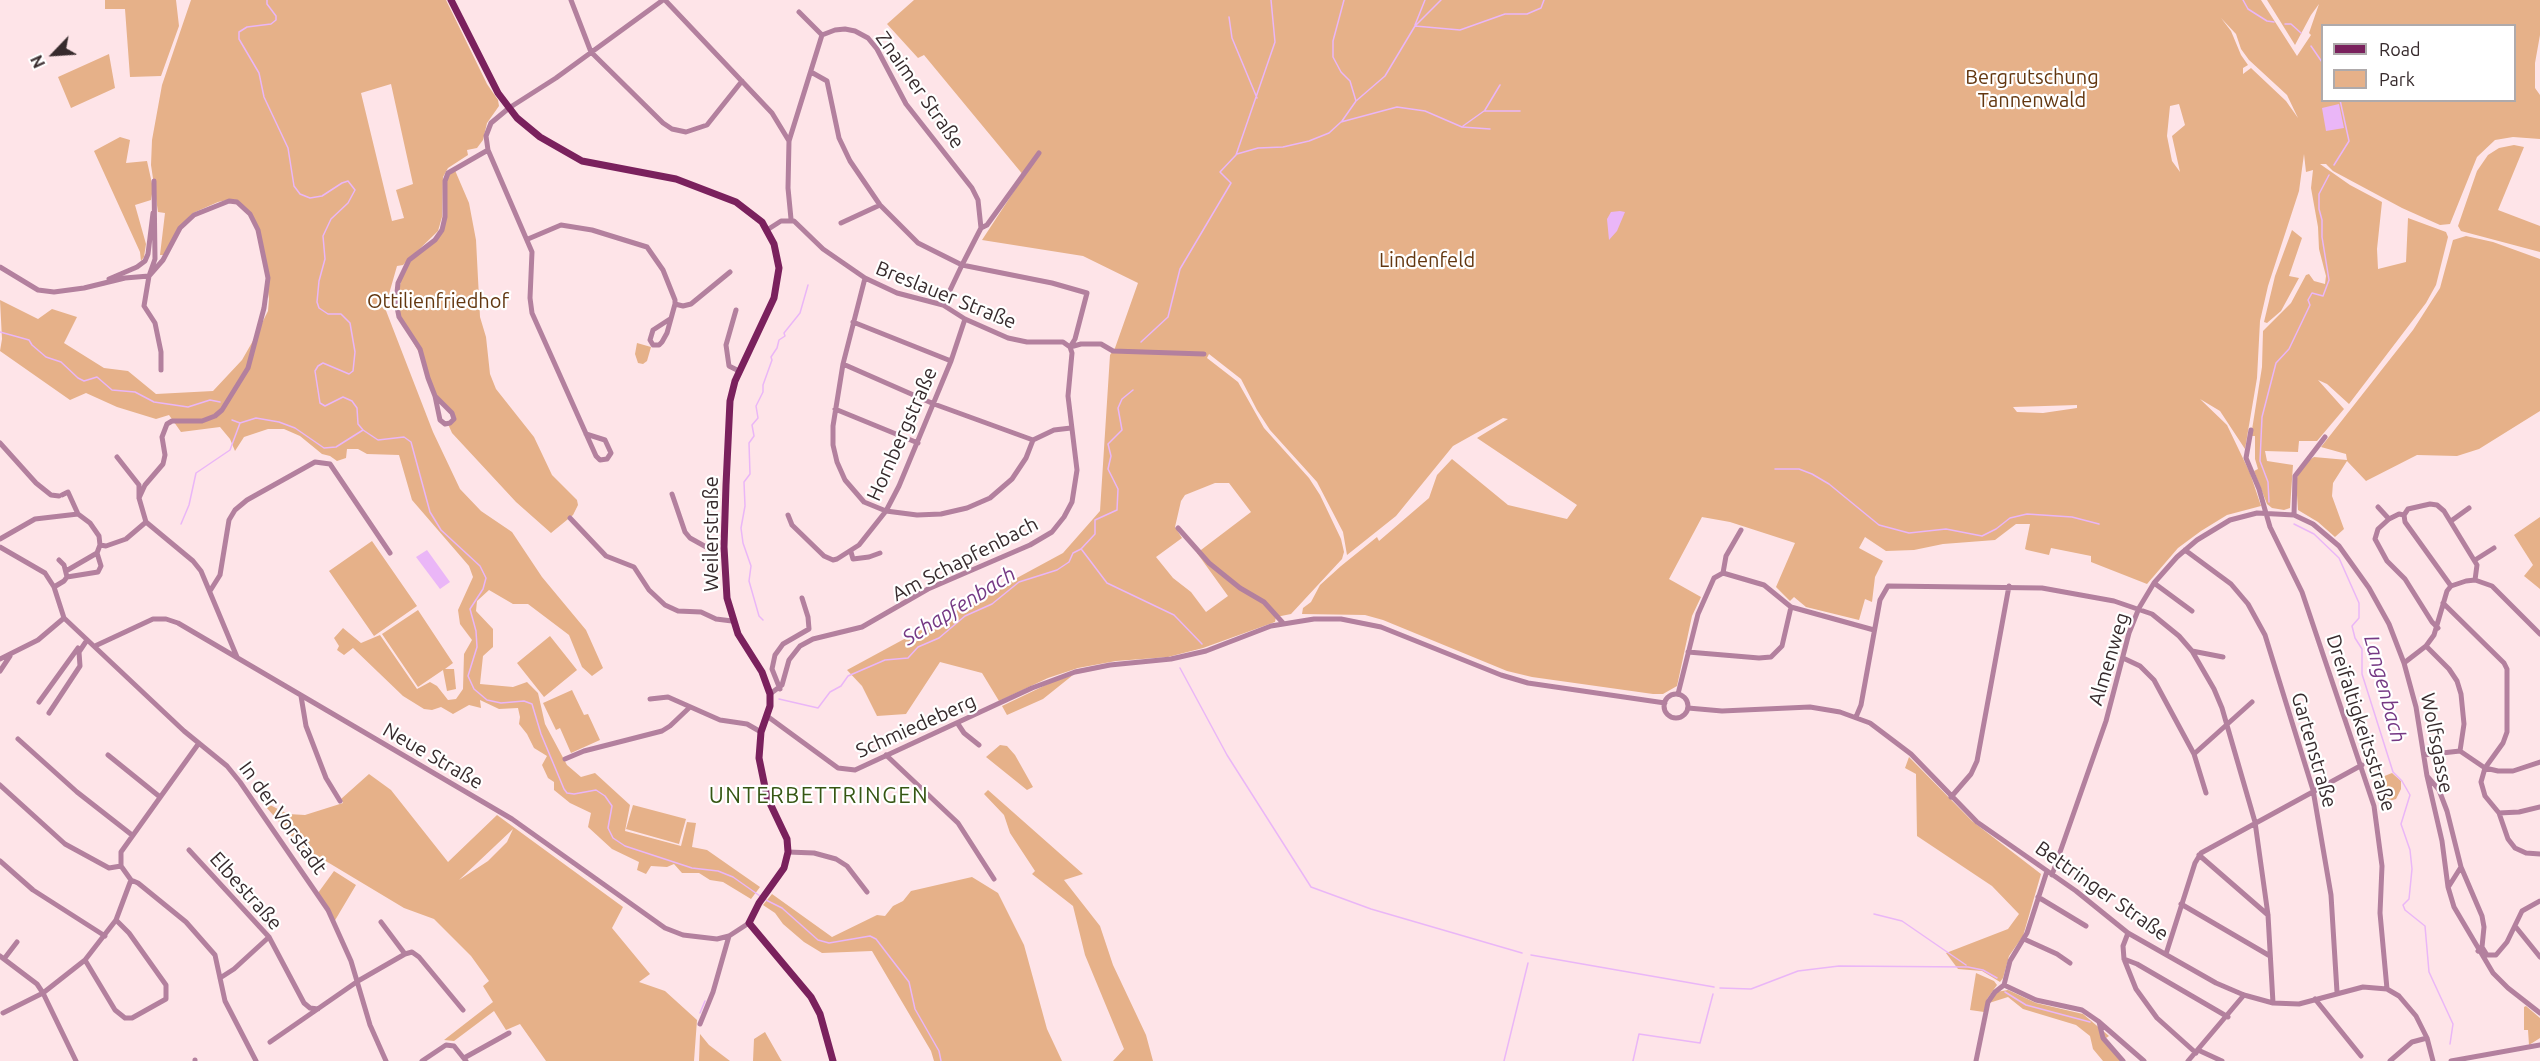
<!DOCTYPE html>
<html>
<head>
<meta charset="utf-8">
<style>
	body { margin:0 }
	#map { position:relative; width:2540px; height:1061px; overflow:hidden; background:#fee4e8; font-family:Ubuntu,sans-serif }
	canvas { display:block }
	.legend { position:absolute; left:2321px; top:24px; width:195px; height:78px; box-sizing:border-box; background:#fff; border:2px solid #afaaab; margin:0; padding:8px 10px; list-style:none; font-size:18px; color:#372b2d }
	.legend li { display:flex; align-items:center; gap:12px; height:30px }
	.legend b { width:30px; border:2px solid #afaaab }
	.north { position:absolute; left:24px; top:24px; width:60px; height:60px; -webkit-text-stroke:4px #fff; paint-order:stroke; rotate:245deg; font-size:16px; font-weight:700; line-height:24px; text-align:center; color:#372b2d }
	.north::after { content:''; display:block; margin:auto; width:21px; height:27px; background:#372b2d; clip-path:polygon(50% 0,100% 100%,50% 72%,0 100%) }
</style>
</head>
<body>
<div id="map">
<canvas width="2540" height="1061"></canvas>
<ul class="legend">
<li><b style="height:8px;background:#7a215d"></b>Road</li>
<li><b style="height:16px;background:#e6b189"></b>Park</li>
</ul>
<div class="north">N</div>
</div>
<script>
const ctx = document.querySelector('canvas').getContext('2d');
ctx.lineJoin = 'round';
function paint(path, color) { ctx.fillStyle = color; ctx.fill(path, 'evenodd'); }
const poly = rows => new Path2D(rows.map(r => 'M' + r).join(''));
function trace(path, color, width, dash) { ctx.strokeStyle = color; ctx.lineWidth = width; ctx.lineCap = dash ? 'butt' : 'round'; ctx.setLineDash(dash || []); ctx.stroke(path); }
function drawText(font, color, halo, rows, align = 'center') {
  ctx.font = font + ' Ubuntu,sans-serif'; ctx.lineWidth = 4.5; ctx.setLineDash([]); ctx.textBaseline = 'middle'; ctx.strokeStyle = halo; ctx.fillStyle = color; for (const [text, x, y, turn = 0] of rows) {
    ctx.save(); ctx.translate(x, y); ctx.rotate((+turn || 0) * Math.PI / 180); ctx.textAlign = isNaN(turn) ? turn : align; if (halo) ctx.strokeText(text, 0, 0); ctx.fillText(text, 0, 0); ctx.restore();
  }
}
paint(poly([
	[105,0,176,0,179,26,161,76,130,77,125,9,105,9],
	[191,0,446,0,487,84,498,100,499,106,487,123,483,140,477,148,467,150,468,155,448,168,443,177,442,217,438,231,403,265,397,266,385,308,433,432,460,489,481,511,512,532,542,577,586,630,603,668,592,676,582,667,569,635,528,604,513,604,489,590,477,601,476,611,493,629,493,647,483,656,480,684,513,687,527,682,538,693,545,724,567,765,581,777,595,773,630,805,625,831,681,846,687,822,696,823,692,847,707,850,760,887,751,899,723,882,710,880,699,873,682,873,674,864,667,867,651,866,646,874,637,870,639,862,612,849,588,827,591,813,570,803,554,790,554,782,548,778,542,765,547,756,534,748,527,734,519,724,520,717,518,708,499,709,480,700,481,708,469,705,453,714,441,707,432,710,424,709,403,696,353,648,344,655,337,650,339,646,334,638,343,628,361,643,380,635,417,689,430,682,437,686,448,700,456,699,463,689,464,654,472,640,460,624,458,610,473,577,469,566,412,500,399,455,367,454,358,449,347,449,346,458,337,461,330,456,322,454,300,436,284,429,268,429,244,437,235,451,230,439,220,427,181,432,169,415,156,419,117,407,86,393,70,400,0,351,2,339,0,300,38,319,52,309,77,317,64,343,104,368,128,371,156,394,213,391,242,360,254,339,268,311,269,299,259,230,239,201,232,199,218,202,193,213,178,228,164,255,160,255,165,213,158,212,151,165,152,140,162,85],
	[391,84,413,184,396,190,404,218,392,221,361,93],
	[914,0,2261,0,2297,56,2311,35,2309,33,2319,4,2311,15,2295,45,2267,0,2540,0,2540,35,2535,63,2535,88,2540,95,2540,139,2513,137,2495,140,2477,157,2450,224,2440,225,2402,208,2333,171,2326,164,2320,164,2350,185,2382,202,2377,249,2378,269,2406,262,2408,218,2446,232,2448,237,2436,285,2426,303,2349,404,2327,384,2318,380,2344,409,2317,441,2299,441,2298,452,2265,451,2267,461,2293,465,2290,508,2284,510,2272,508,2267,504,2254,471,2258,469,2255,459,2255,436,2251,436,2262,367,2263,331,2291,303,2306,275,2309,274,2314,281,2325,284,2326,276,2319,249,2318,227,2311,188,2313,170,2306,172,2304,154,2299,191,2268,286,2260,321,2257,378,2245,449,2220,411,2200,399,2227,425,2250,473,2261,506,2227,515,2201,531,2178,548,2147,584,2091,562,2091,556,2051,548,2049,555,2027,550,2025,549,2030,524,2016,524,1995,540,1943,544,1914,550,1886,551,1865,537,1859,548,1883,561,1875,577,1872,602,1865,599,1859,620,1806,607,1794,597,1790,601,1776,587,1795,543,1730,522,1702,517,1669,579,1701,597,1692,616,1677,686,1663,694,1653,694,1532,677,1507,671,1383,620,1365,615,1302,614,1303,608,1311,602,1320,585,1341,566,1377,537,1379,541,1429,498,1437,475,1452,459,1508,505,1567,519,1577,505,1477,438,1508,419,1503,418,1453,446,1396,516,1347,555,1343,532,1317,482,1270,430,1257,410,1241,379,1209,354,1207,358,1238,382,1264,428,1309,478,1320,495,1341,539,1344,552,1342,559,1291,614,1276,617,1275,622,1203,648,1168,657,1116,661,1078,668,1048,678,999,701,982,673,940,662,906,714,877,716,862,686,847,670,1063,553,1100,511,1110,355,1115,348,1138,283,1083,256,982,240,1024,176,924,55,918,58,887,24],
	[2221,18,2236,34,2241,49,2249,60,2287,95,2298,118,2286,101,2251,68,2243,74,2243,68,2248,65,2241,55,2231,31],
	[2322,26,2514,26,2514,100,2322,100],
	[2179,104,2185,125,2172,136,2180,172,2172,161,2167,136,2170,106],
	[2077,405,2077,408,2043,413,2017,412,2013,407],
	[1215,483,1229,483,1251,512,1197,553,1228,596,1206,612,1191,592,1173,578,1156,557,1182,538,1175,527,1181,501,1185,495],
	[109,54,115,88,71,108,58,77],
	[120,137,130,140,126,163,147,161,153,188,151,200,135,205,146,244,144,257,141,261,140,252,94,151],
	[2514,145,2524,147,2498,210,2540,226,2540,252,2461,231,2458,226,2477,171,2488,155,2499,148],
	[454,168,469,203,476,240,480,317,486,337,490,374,496,389,534,437,552,475,577,500,578,505,573,515,551,533,516,502,452,433,448,424,454,419,435,396,425,363,402,323,396,302,404,268,442,230,445,181],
	[2292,230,2302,238,2289,276,2299,278,2281,311,2267,323,2264,322,2275,276],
	[2466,236,2493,242,2540,259,2540,411,2479,449,2457,456,2417,455,2366,481,2347,461,2333,483,2332,496,2344,529,2335,537,2318,522,2298,510,2296,480,2300,471,2308,461,2314,457,2347,460,2346,454,2321,447,2413,330,2440,288,2453,240],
	[637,343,651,347,647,361,643,364,638,363,635,354],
	[2540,517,2540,589,2524,576,2533,565,2514,535],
	[372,541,417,606,374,636,329,571],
	[418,610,453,663,445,669,454,669,456,689,447,691,443,670,418,687,382,634],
	[550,636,577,670,544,697,517,663],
	[1073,675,1043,699,1007,715,1002,706,1052,682],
	[572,690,584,715,588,714,600,740,571,753,560,728,556,730,543,703],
	[1000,745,1007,746,1015,755,1033,787,1027,790,986,757],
	[1909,757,1972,821,2041,874,2023,936,2009,956,2003,978,2000,982,1982,971,1958,969,1946,953,2008,929,2019,914,1992,886,1917,836,1916,774,1905,768],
	[2392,773,2401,781,2401,789,2396,799,2383,803,2377,779],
	[369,774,391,790,448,862,497,815,623,907,612,928,650,974,639,982,665,991,697,1020,694,1061,546,1061,520,1024,506,1030,494,1011,454,1041,444,1040,493,1002,483,986,489,981,471,956,434,919,404,908,299,845,260,800,288,814,305,815,343,803,341,799],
	[513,829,507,842,488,861,459,880],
	[988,790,1083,874,1064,880,1100,926,1113,965,1146,1035,1153,1061,1113,1061,1124,1049,1085,955,1073,906,1032,874,1035,871,1010,833,1004,815,984,794],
	[633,805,686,819,679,844,626,829],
	[334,871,356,885,334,922,318,893],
	[972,877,998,893,1024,945,1047,1029,1062,1061,934,1061,931,1051,872,951,822,953,804,942,783,924,775,913,763,905,772,894,832,937,877,915,885,916,893,906,903,901,911,891],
	[1976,973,1994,981,1997,985,1987,999,1984,1012,1970,1010],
	[2008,990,2036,1003,2083,1014,2109,1036,2103,1040,2122,1061,2103,1061,2093,1049,2090,1036,2076,1025,2023,1009,2008,997,1989,1003,1996,992],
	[2526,1006,2540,1018,2540,1038,2529,1045,2528,1030,2524,1030,2524,1007],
	[765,1032,781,1060,782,1061,753,1061,754,1039],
	[700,1034,709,1045,730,1061,699,1061]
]), '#e6b189');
paint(poly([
	[2339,104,2344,128,2326,131,2322,108],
	[1620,211,1625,212,1617,231,1609,240,1607,219,1611,212],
	[427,550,450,582,440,589,416,557]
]), '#eab6f7');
trace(poly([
	[267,0,267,4,276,16,276,20,271,24,247,27,239,32,239,39,259,73,264,97,288,148,294,186,300,194,310,198,322,196,342,183,348,181,355,190,348,203,331,219,323,236,325,259,319,281,317,302,319,308,328,314,341,314,350,323,355,352,353,371,349,374,323,363,318,366,315,371,320,403,325,406,343,397,352,401,357,408,358,424,363,430,378,440,404,437,411,442,430,512,441,530,480,566,486,578,483,589,470,609,476,631,477,647,468,676,474,689,487,700,501,703,524,701,532,704,541,734,564,789,567,793,574,794,596,790,605,796,612,806,608,828,613,838,625,846,692,868,718,871,733,877,760,896],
	[1344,0,1333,41,1333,57,1341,72,1350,81,1356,101],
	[2243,0,2248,9,2267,21,2274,22],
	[1229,17,1232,38,1257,98],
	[2285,24,2291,24,2301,33],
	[1415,25,1425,0],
	[1416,25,1441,0],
	[2311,46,2322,62],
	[1485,110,1500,85],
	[1342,121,1356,101,1385,76,1415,26,1460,30,1505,14,1527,14,1541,8,1544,0],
	[1463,126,1484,111,1520,111],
	[1237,154,1258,148,1283,147,1309,141,1329,133,1341,122,1397,107,1425,111,1462,127,1490,129],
	[2334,165,2349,141,2340,100],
	[0,332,29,340,32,345,46,357,61,362,78,378,84,381,97,377,112,390,135,392,154,402,188,407,210,400,220,402],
	[1141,342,1168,317,1180,269,1231,183,1220,172,1236,155,1275,42,1271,0],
	[232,420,240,423,256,418,279,422,295,428,324,448,336,447,363,430],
	[1775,469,1799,469,1812,474,1829,484,1879,525,1909,533,1946,529,1982,536,1996,529,2010,518,2027,514,2072,517,2099,524],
	[2269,502,2268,482,2260,461,2262,417,2276,363,2289,349,2310,305,2308,300,2312,293,2323,296,2329,280,2322,237,2322,220,2319,209,2319,194,2329,175],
	[181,524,189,505,196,473,230,450,240,423],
	[2294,524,2314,534,2339,558,2359,603,2359,618,2352,626,2355,638,2362,649,2362,674,2393,772,2402,781,2410,795,2401,824,2410,850,2412,869,2409,899,2403,905,2405,910,2425,926,2429,972,2453,1024,2450,1044],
	[1082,550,1107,583,1174,615,1202,644],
	[763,620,759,616,749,581,751,566,743,543,741,528,745,506,744,482,750,474,749,443,754,436,752,425,758,418,756,406,763,392,763,385,772,360,771,357,777,348,779,340,785,336,784,333,800,313,808,285],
	[1180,668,1227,755,1311,887,1371,909,1522,953],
	[779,699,818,708,830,692,841,686,848,676,885,660,908,658,918,647,939,638,965,616,992,604,1019,582,1057,570,1069,562,1073,553,1081,549,1095,534,1095,520,1117,510,1118,489,1108,469,1111,456,1108,444,1122,430,1118,408,1122,399,1133,390],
	[766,900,782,908,818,940,829,943,870,936,876,939,909,982,915,1009,939,1051,941,1061],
	[1874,914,1902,921,1966,965],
	[1531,955,1714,987],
	[1720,988,1751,989,1798,971,1839,966,1968,967,1983,970,1997,978],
	[2005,992,2026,1005,2090,1022],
	[700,1013,705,1001],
	[1504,1061,1528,963],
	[1633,1061,1639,1034,1700,1043,1713,994]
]), '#eab6f7', 1.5);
trace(poly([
	[571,0,591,52,663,123,672,129,686,132,707,125,742,81],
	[665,0,772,113,789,141],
	[822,35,835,30,845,29,855,31,868,38,877,49,906,104,972,188,978,200,981,228,962,265,1052,283,1087,293,1075,339,1070,347],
	[811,72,827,81,839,138,850,161,880,205,918,243,962,265,943,305],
	[154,181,155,259,149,276,144,306,155,323,161,352,161,370],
	[791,219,788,188,789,141,822,35,799,12],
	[841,223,880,205],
	[981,228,987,225,1039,153],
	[767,230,781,221,794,221,823,249,865,278,897,293,943,305,965,319,1008,338,1027,342,1063,342,1070,347,1081,344,1101,344,1113,351,1204,354],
	[528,239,561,225,592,230,647,247,663,270,675,300,675,304,667,333,662,342,659,345,653,345,650,340,653,330,670,319],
	[0,267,38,290,54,292,84,288,125,278,149,276,163,260,180,228,194,215,229,201,237,202,250,214,258,230,268,278,264,308,248,368,222,410,215,416,202,421,172,421,167,424,162,437,165,455,163,464,145,485,139,498],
	[865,278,843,364,833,426,833,445,837,462,845,480,864,502,886,511,917,515,941,514,967,508,990,498,1012,479,1026,458,1033,440,1054,430,1071,428],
	[109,279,137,267,145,261,148,254,153,213],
	[675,304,683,306,691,304,730,272],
	[736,310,726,345,729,366,739,371],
	[853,322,951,361],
	[843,364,934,404,1033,440],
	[435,396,452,413,454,419,450,423,445,424,440,420,435,396,428,378,420,349,399,317,396,302,398,283,409,260,435,240,442,230,445,217,445,181,448,173,488,150],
	[835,409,918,443],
	[2251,430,2246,458,2259,489,2270,527,2302,592,2374,806,2382,866,2380,913,2387,989],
	[586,434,605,440,611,453,607,459,600,460,596,456,532,313,530,298,532,252,488,150,486,136,491,123,509,108,556,78,663,0],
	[0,443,36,483,51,495,59,496],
	[117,457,139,485,139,498,146,522,193,561,201,571,237,657],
	[672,494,685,532,690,538,708,548],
	[62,495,68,492,78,514,90,523,99,536,100,545,97,553,66,571],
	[2378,507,2389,519],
	[788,515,792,525,824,556,833,560,837,559,859,545,886,511,899,486,951,361,965,319],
	[2294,515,2295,476,2325,437],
	[2404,515,2399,514,2389,519,2378,529,2375,539,2387,561,2405,579,2432,622,2438,628],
	[570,518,606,556,634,567,649,590,665,605,678,611,701,612,716,619,732,621],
	[2451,521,2469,508],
	[1178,528,1209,563,1240,588,1264,602,1283,623],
	[0,539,35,519,78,514],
	[100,545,106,546,126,539,146,522],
	[0,547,45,573,54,587,64,618,184,731,227,766,240,782,328,910,351,961,370,1025,386,1061],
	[2185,550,2231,584,2248,604,2265,635,2313,790,2331,895,2337,992],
	[851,552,853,559,869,557,880,553],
	[2475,560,2494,548],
	[1723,573,1726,556,1741,530],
	[67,577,98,572,101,566,97,553],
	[2154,583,2192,611],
	[2451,586,2405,522,2404,515,2408,509,2430,504,2437,505,2444,511,2477,565,2475,580],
	[54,587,64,581,67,577,64,565,59,560],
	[210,591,220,575,229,520,235,510,247,500,315,462,330,464,390,553],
	[2443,603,2504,663,2507,669,2507,732,2503,743,2485,768,2481,782,2485,796,2499,813,2519,812,2540,807],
	[95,646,153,619,166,619,178,623,512,819,665,928,683,935,717,939,729,936,749,923],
	[2426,646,2449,669,2457,681,2461,694,2464,724,2460,751],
	[2192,651,2223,657],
	[1688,652,1759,658,1771,657,1782,646,1791,607],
	[2123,658,2140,666,2154,680,2194,754,2206,793],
	[0,659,38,640,64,618],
	[2404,663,2426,646,2434,635,2447,591,2451,586,2466,581,2475,580,2492,586,2540,634],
	[0,671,10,656],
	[780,689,772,669,775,655,783,644,809,629,808,617,802,598],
	[770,694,782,685,789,660,800,646,813,639,862,627,928,589,1030,545,1052,532,1064,517,1072,502,1077,470,1068,396,1072,353,1070,347],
	[1678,694,1698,614,1714,578,1723,573,1764,585,1791,607,1874,630],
	'1664 706a12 12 0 1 1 24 0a12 12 0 1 1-24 0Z',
	[301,696,306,726,326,778,340,801],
	[650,699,668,697,720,720,747,724,761,732],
	[39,702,78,648],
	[1688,708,1722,711,1810,707,1840,712,1870,723,1911,754,1977,822,2076,891,2128,933,2216,983,2244,995,2273,1003,2299,1004,2363,987,2387,989,2399,996,2416,1016,2427,1038,2433,1061],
	[49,713,80,666,79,652,87,640],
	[767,716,838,768,855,770,1032,688,1075,672,1110,665,1171,659,1206,651,1271,626,1314,619,1341,619,1381,627,1501,675,1528,683,1665,703],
	[1856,717,1861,705,1880,600,1888,586,2042,588,2114,601,2152,614,2179,636,2192,651,2214,689,2222,708,2255,822,2268,915,2273,1003],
	[958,724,964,733,979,745],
	[18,739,77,792,132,835],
	[2194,754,2252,702],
	[108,755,160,797],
	[886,755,958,823,994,879],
	[2424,755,2460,751,2485,768,2498,771,2513,771,2540,762],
	[565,759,584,751,662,731,670,726,689,708],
	[2428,777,2439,790,2447,811,2461,867,2482,916,2484,927,2482,947,2478,951],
	[0,785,65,844,109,868,121,866],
	[1951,797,1971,774,1977,761,2009,586],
	[2499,813,2508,839,2515,848,2526,853,2540,854],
	[189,850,269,937,304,1003,310,1008,318,1009],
	[788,852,814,853,836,859,847,866,867,892],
	[2199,855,2268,915],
	[0,861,33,890,105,936],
	[2052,875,2106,721,2129,633,2139,608,2154,583,2177,557,2197,540,2230,520,2257,513,2294,515,2313,524,2339,546,2369,588,2389,624,2404,663,2416,707,2427,776,2442,841,2448,887,2454,907,2493,973,2508,988,2540,1013],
	[131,880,138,883,186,922,215,955,225,1001,256,1061],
	[131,880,121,866,121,852,199,743],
	[2449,886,2461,867],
	[2038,897,2086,926],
	[2181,904,2270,956],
	[381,922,405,954],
	[2515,926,2540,957],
	[2128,933,2123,946,2124,959,2136,989,2157,1018,2196,1053],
	[2024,939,2057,954,2070,963],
	[2482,947,2487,955,2496,955,2507,942,2522,911,2540,901],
	[2166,954,2195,863,2201,853,2362,765],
	[0,956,37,984,43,993,76,1061],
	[4,959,17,942],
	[2124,959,2137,964,2228,1017],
	[85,960,115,1010,125,1018,132,1018,166,999,166,985,129,933,116,920],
	[220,978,234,969,269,937],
	[2004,985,2036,1000,2082,1010,2098,1021,2144,1061],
	[2004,985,2010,961,2027,933,2047,871],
	[2315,999,2361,1056],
	[3,1013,43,993,85,960,116,920,131,880],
	[2099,1022,2103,1038,2123,1061],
	[700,1024,713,992,729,936],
	[270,1042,358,981,405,954,412,952,419,957,463,1010],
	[2198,1050,2222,1061],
	[464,1058,509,1033],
	[195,1060,195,1061],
	[422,1061,446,1045,454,1046,466,1061],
	[1976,1061,1988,1002,1995,992,2004,985],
	[2188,1061,2244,995],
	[2390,1061,2412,1042,2427,1038],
	[2451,1061,2540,1045]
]), '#b3809e', 5);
trace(poly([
	[451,0,498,93,517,118,540,137,582,161,676,179,736,202,762,222,774,244,779,268,774,298,735,381,730,401,726,485,724,547,727,598,738,634,762,672,770,694,770,706,761,732,759,758,767,797,787,839,788,852,784,868,759,903,749,923,811,997,820,1014,833,1061]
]), '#7a215d', 7);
drawText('20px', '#633710', '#fff', [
	["Bergrutschung",2032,77],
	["Tannenwald",2032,100],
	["Lindenfeld",1427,260],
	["Ottilienfriedhof",438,301]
]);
drawText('20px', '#372b2d', '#fff', [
	["Znaimer Straße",920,90,55],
	["Breslauer Straße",946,295,22],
	["Hornbergstraße",902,434,-66],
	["Weilerstraße",711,534,-90],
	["Am Schapfenbach",965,559,-27],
	["Almenweg",2109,659,-73],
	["Dreifaltigkeitsstraße",2361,723,72],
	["Schmiedeberg",916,726,-24],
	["Wolfsgasse",2437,743,79],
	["Gartenstraße",2314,750,74],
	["Neue Straße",433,756,30],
	["In der Vorstadt",283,818,54],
	["Elbestraße",246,891,48],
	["Bettringer Straße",2102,891,35]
]);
drawText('italic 21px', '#753984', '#fff', [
	["Schapfenbach",959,606,-32],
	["Langenbach",2385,689,75]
]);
ctx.letterSpacing = '1.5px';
drawText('22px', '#365613', '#fff', [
	["UNTERBETTRINGEN",819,796]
]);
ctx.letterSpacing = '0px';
</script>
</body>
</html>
